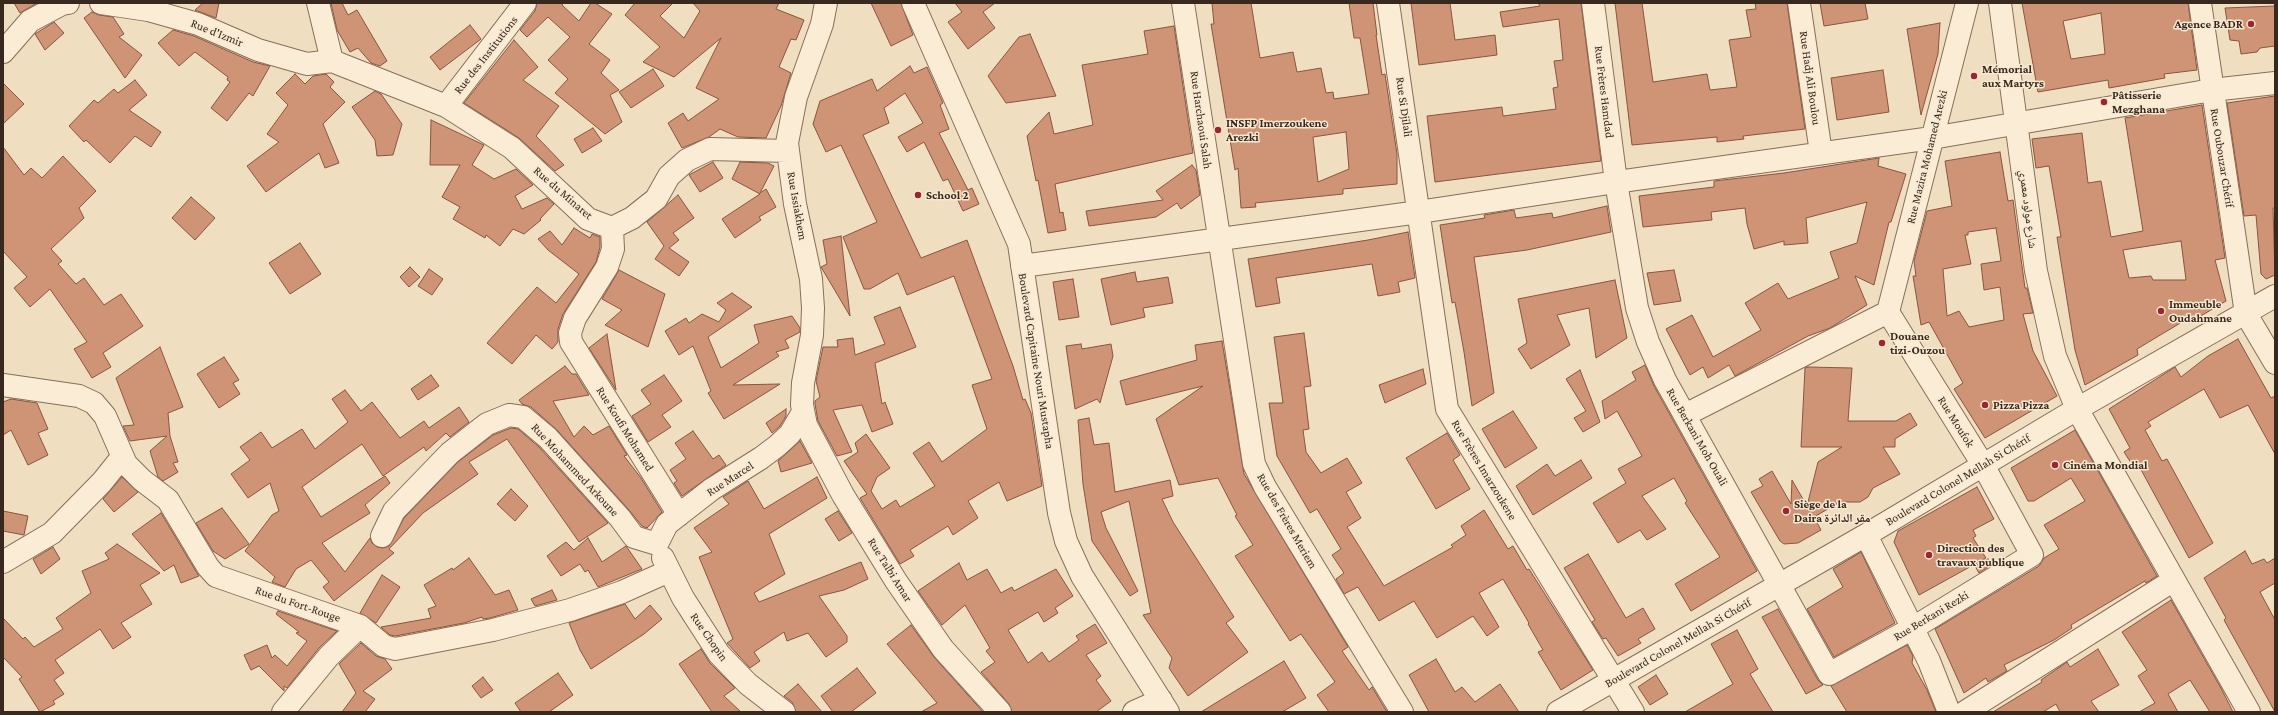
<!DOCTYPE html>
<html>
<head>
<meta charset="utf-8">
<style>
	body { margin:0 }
	#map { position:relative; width:2278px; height:715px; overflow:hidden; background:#f0dec1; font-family:"Crimson Pro",serif }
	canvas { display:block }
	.frame { position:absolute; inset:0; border:4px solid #39281d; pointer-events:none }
</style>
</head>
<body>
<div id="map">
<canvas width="2278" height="715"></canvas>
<div class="frame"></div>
</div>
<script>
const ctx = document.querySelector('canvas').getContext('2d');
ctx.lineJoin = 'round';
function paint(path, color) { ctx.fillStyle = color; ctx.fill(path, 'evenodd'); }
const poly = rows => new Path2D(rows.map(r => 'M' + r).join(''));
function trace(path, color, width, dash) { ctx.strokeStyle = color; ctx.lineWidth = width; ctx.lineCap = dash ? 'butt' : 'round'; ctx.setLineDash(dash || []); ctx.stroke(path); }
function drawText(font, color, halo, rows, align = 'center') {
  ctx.font = font + ' "Crimson Pro","Noto Naskh Arabic",serif'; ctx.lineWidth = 3; ctx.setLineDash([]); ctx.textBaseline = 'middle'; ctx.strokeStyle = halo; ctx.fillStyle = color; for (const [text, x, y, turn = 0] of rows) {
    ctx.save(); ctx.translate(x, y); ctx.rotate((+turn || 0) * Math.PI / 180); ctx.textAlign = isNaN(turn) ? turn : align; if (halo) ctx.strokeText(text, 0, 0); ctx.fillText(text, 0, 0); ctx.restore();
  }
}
const building = poly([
	[14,3,37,3,20,13,14,3],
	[203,3,219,3,216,18,195,10,203,3],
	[331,3,342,3,348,15,357,10,387,61,380,66,371,63,358,48,350,52,337,30,331,3],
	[537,3,563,3,562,5,579,21,591,3,595,3,612,14,589,44,610,60,601,73,619,90,610,95,622,122,605,134,555,93,568,79,548,60,570,37,548,17,527,37,520,30,535,11,537,3],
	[635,3,673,3,660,16,684,38,700,11,693,3,779,3,776,9,804,20,796,40,791,39,779,67,791,73,781,106,766,138,738,137,720,129,709,137,682,148,668,123,683,113,688,121,719,99,696,88,721,38,674,77,643,62,660,47,625,15,635,3],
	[871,3,901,3,913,35,891,46,871,3],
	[955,3,995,3,983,12,995,28,968,49,948,22,962,12,955,3],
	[1212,3,1251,3,1260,58,1293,52,1297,72,1321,68,1326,93,1333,92,1334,99,1369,94,1360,38,1354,38,1349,3,1373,3,1377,35,1376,35,1382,75,1385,74,1397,154,1397,184,1343,189,1343,194,1255,203,1256,207,1241,208,1238,168,1235,170,1211,24,1214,24,1212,3],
	[1346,132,1349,169,1318,182,1313,137,1346,132],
	[1411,3,1450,3,1455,40,1495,35,1497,55,1419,65,1411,3],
	[1538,3,1581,3,1601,161,1435,182,1427,116,1502,107,1503,116,1556,109,1553,88,1558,87,1554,61,1563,60,1559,19,1503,27,1500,12,1540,6,1538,3],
	[1615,3,1642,3,1653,82,1707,74,1710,90,1737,87,1729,40,1751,37,1746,10,1756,9,1755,3,1787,3,1805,129,1743,136,1744,139,1717,142,1717,137,1632,145,1615,3],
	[1820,3,1865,3,1868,19,1824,26,1820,3],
	[2022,3,2188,3,2197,70,2164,74,2165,78,2109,88,2108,80,2038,92,2022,3],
	[2101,13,2105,54,2071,59,2063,21,2101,13],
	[2275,6,2275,46,2260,48,2257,52,2241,54,2239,41,2230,40,2225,8,2275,6],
	[92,12,99,15,113,17,124,34,119,37,142,55,125,78,84,18,92,12],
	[54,22,64,33,45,50,35,34,54,22],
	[1940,23,1938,54,1921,115,1907,29,1940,23],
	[470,25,481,39,440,70,430,57,470,25],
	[1174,26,1193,153,1055,184,1060,213,1063,212,1066,230,1048,233,1038,180,1036,181,1027,136,1049,112,1054,134,1093,125,1082,65,1148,54,1144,31,1174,26],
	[173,30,194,36,253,62,270,66,253,96,249,93,227,121,211,108,230,82,227,80,228,77,195,52,179,66,158,43,173,30],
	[1030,34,1056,96,1006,103,988,76,1019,37,1030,34],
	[514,40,538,67,523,80,559,106,536,136,564,165,555,171,519,138,464,103,514,40],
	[910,66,914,73,927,67,943,103,940,105,949,129,939,133,968,190,972,188,979,204,963,211,948,179,943,181,924,142,907,152,898,137,923,123,905,93,884,108,889,123,863,135,921,258,967,240,1013,366,1023,400,1025,399,1031,413,1042,486,1007,501,999,482,968,501,978,518,953,535,948,526,910,550,914,556,900,564,860,498,867,494,844,461,858,452,855,443,866,434,890,468,877,477,871,491,882,509,896,500,900,507,935,486,913,453,929,442,942,462,987,429,972,385,992,379,954,276,907,295,898,273,870,289,864,289,843,237,877,222,841,145,826,152,813,124,820,101,872,79,877,91,910,66],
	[653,69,664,86,631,108,619,92,653,69],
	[1883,70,1889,112,1837,120,1831,78,1883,70],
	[295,74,305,84,313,76,326,74,334,82,330,87,345,102,323,124,339,163,325,168,319,153,266,192,247,166,279,142,267,134,288,105,276,93,295,74],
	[135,80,147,95,129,110,161,132,151,147,135,136,110,163,86,140,84,142,69,126,94,100,98,103,114,89,118,93,135,80],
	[3,83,24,104,3,124,3,83],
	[375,91,381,94,402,124,393,155,377,156,375,140,352,107,375,91],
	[2275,96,2275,208,2273,208,2275,275,2266,279,2261,274,2256,215,2244,216,2227,103,2275,96],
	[2202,105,2225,258,2215,260,2226,301,2189,323,2187,319,2137,349,2138,355,2085,385,2075,350,2057,237,2061,237,2049,166,2036,168,2032,139,2082,133,2088,183,2101,181,2111,237,2143,231,2125,118,2202,105],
	[2181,241,2186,280,2153,280,2151,276,2129,278,2123,250,2181,241],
	[431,120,484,145,472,165,494,179,516,169,533,185,515,196,522,209,547,198,554,204,540,219,541,220,524,234,513,229,500,246,486,235,485,238,453,219,460,207,442,197,460,165,430,165,431,120],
	[593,128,602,141,582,153,574,139,593,128],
	[3,147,24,175,31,168,42,178,63,156,96,191,79,208,84,218,51,249,62,261,58,264,76,284,84,278,104,305,121,294,143,326,103,353,111,367,92,378,74,349,87,342,50,289,30,307,14,288,27,277,3,251,3,147],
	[2000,152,2008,201,2013,200,2025,288,2027,288,2033,313,2023,314,2033,351,2057,396,1985,438,1954,389,1963,383,1929,322,1921,325,1913,276,1916,276,1914,261,1927,211,1952,206,1945,161,2000,152],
	[1996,228,2001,261,1981,264,1984,290,2000,287,2004,320,1969,327,1959,311,1947,316,1943,269,1971,264,1965,235,1968,235,1968,232,1996,228],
	[1879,158,1878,166,1906,174,1891,222,1889,222,1874,285,1855,276,1867,305,1830,328,1808,336,1735,376,1729,365,1708,378,1703,367,1690,375,1666,329,1692,315,1713,357,1761,330,1745,303,1778,283,1788,299,1839,278,1830,252,1857,243,1867,202,1806,218,1808,243,1784,245,1784,241,1754,249,1747,224,1745,208,1711,212,1712,220,1643,227,1639,196,1714,187,1714,181,1784,173,1879,158],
	[713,162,723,178,700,192,689,175,713,162],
	[740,162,768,163,774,166,760,193,766,189,776,207,759,217,761,220,735,238,722,219,760,194,732,179,740,162],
	[1192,165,1196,170,1200,195,1181,209,1177,203,1156,217,1089,226,1086,211,1163,200,1156,191,1192,165],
	[678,195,694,218,673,233,679,240,669,248,689,262,679,276,655,259,664,246,647,222,678,195],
	[191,197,215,218,195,240,172,218,191,197],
	[1607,206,1611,232,1527,250,1474,257,1494,393,1472,406,1464,352,1455,302,1452,303,1440,225,1485,218,1484,215,1514,210,1516,218,1552,213,1553,218,1607,206],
	[574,228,590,238,592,234,600,237,600,247,596,262,563,314,558,329,558,342,552,349,536,335,512,364,487,343,537,287,556,303,579,274,548,250,538,239,550,231,562,245,574,228],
	[1408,232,1415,278,1398,282,1400,292,1378,296,1372,264,1276,278,1280,303,1256,307,1248,259,1368,240,1408,232],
	[841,236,850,316,821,267,827,264,823,240,841,236],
	[300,243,321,274,290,294,269,263,300,243],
	[410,267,420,277,409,287,400,277,410,267],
	[429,269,443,279,432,295,418,286,429,269],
	[619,270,665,294,648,347,605,325,622,310,602,299,619,270],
	[1674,270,1681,301,1654,305,1647,273,1674,270],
	[1135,272,1137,282,1168,277,1173,303,1143,308,1145,317,1111,325,1101,279,1135,272],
	[1073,279,1079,317,1059,320,1053,282,1073,279],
	[1615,280,1627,338,1596,358,1589,308,1557,315,1570,345,1531,369,1518,349,1527,343,1518,299,1615,280],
	[732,293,752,307,708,337,721,368,759,343,754,325,792,316,800,328,800,332,785,340,789,348,776,352,779,356,733,385,780,384,724,419,708,393,711,391,693,346,679,355,665,331,686,318,689,323,702,314,719,322,726,310,717,303,732,293],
	[900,307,916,347,875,363,882,404,885,402,893,424,872,432,862,405,833,410,852,452,837,456,818,421,815,404,815,401,820,397,816,381,823,347,838,347,837,340,853,338,855,355,885,344,874,317,900,307],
	[1304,333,1311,386,1304,387,1309,429,1303,430,1306,452,1321,473,1347,458,1362,483,1346,492,1361,518,1347,527,1384,586,1453,547,1451,545,1466,535,1461,526,1484,510,1508,549,1513,546,1527,570,1529,569,1593,670,1561,690,1538,652,1543,650,1528,624,1529,623,1503,579,1479,593,1499,627,1487,636,1473,616,1437,638,1414,601,1379,621,1358,587,1344,594,1336,579,1344,573,1332,555,1341,549,1317,509,1310,513,1277,456,1269,403,1283,403,1274,337,1304,333],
	[607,334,616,390,589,348,607,334],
	[2238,339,2271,398,2275,396,2275,454,2248,405,2220,418,2204,389,2148,422,2151,426,2145,430,2162,461,2167,459,2213,543,2189,558,2139,466,2135,469,2124,452,2130,448,2109,409,2175,367,2181,377,2208,356,2238,339],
	[1222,341,1244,474,1348,647,1342,651,1369,690,1372,687,1387,712,1329,712,1317,695,1335,682,1301,634,1290,641,1235,556,1253,545,1235,516,1237,515,1218,478,1179,485,1156,419,1203,386,1126,405,1120,381,1197,360,1195,345,1222,341],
	[1081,344,1082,349,1111,344,1113,356,1100,403,1097,399,1075,409,1066,346,1081,344],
	[160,347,183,407,168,413,170,436,178,462,173,463,178,472,163,481,158,477,150,451,167,436,130,441,123,426,134,425,116,378,160,347],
	[224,357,239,380,233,383,240,394,219,408,197,374,224,357],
	[1645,365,1654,386,1757,571,1691,611,1675,584,1720,557,1685,503,1687,501,1674,478,1642,496,1666,529,1647,540,1640,530,1618,543,1593,503,1626,483,1618,469,1642,456,1617,411,1605,419,1602,401,1636,380,1632,372,1645,365],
	[565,366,572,374,576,374,589,395,553,401,574,437,584,426,593,435,609,426,627,455,624,456,641,478,662,512,647,528,642,526,629,510,557,430,531,407,522,404,519,400,565,366],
	[1808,367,1852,368,1848,421,1896,421,1910,413,1917,425,1895,439,1895,447,1883,447,1900,474,1873,488,1868,497,1860,502,1840,502,1814,517,1821,530,1798,543,1784,544,1780,541,1751,492,1763,486,1759,479,1772,471,1791,504,1792,480,1807,506,1818,462,1842,447,1801,447,1805,368,1808,367],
	[1423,369,1426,384,1385,403,1379,385,1423,369],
	[1580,370,1600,422,1583,432,1574,418,1586,411,1566,379,1580,370],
	[431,375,439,386,418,400,411,389,431,375],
	[664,375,682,401,662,415,671,427,648,442,632,416,651,404,641,390,664,375],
	[345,390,361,411,372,402,400,438,424,421,429,428,459,407,469,422,450,437,446,433,426,451,424,447,383,476,362,444,302,487,321,517,385,476,390,483,365,505,370,513,322,543,345,572,370,538,372,543,377,547,383,548,389,546,404,518,458,462,493,435,511,428,518,429,539,447,608,523,579,542,507,439,469,462,478,474,423,513,389,549,394,553,334,601,323,587,329,582,311,560,296,569,285,587,272,582,275,577,245,551,272,515,279,511,270,483,248,498,231,474,250,460,240,447,261,432,272,448,302,429,315,449,348,422,332,399,345,390],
	[11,399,37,403,48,429,38,433,48,455,28,465,11,430,3,435,3,402,11,399],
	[786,409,786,416,780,426,772,433,766,423,786,409],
	[1513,411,1537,448,1505,468,1482,429,1513,411],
	[1089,418,1094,445,1109,443,1115,492,1170,480,1173,496,1162,499,1173,522,1234,617,1226,623,1248,652,1188,696,1169,668,1172,658,1143,615,1151,613,1129,501,1101,512,1106,528,1138,591,1130,596,1092,541,1083,484,1078,420,1089,418],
	[2075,430,2157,576,2146,583,2145,581,2071,625,2072,628,2054,640,2004,665,2007,671,1988,682,1986,678,1964,693,1935,629,2039,566,2044,558,2059,549,2044,525,2085,501,2071,478,2034,501,2028,501,2011,468,2075,430],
	[693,431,713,459,719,455,726,465,682,496,674,483,677,481,670,470,686,459,675,443,693,431],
	[1447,433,1460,455,1453,460,1470,489,1436,509,1406,458,1447,433],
	[800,441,812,463,781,472,778,461,800,441],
	[1581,460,1592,478,1533,515,1516,486,1547,464,1555,476,1581,460],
	[122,477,138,492,114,512,103,499,122,477],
	[817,477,827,498,769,534,785,574,754,593,759,602,861,562,868,579,844,590,819,596,847,636,847,642,826,657,808,633,787,641,784,632,754,652,760,661,750,668,727,643,733,639,699,557,712,552,694,528,729,504,723,497,748,481,764,509,817,477],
	[1977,487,1994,519,1973,530,1976,536,1973,538,1986,558,1919,595,1894,542,1898,531,1977,487],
	[511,489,528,506,515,521,497,504,511,489],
	[222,508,249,544,225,559,213,551,196,523,222,508],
	[3,511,28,516,24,535,3,531,3,511],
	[838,511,852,533,839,541,825,519,838,511],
	[161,513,197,573,199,576,181,583,174,565,164,571,132,534,161,513],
	[588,538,602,562,626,546,642,569,598,587,588,570,585,572,580,564,561,576,547,556,566,542,574,550,588,538],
	[117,544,160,573,140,585,152,604,121,623,131,637,113,649,100,629,55,660,64,673,54,680,64,694,53,701,55,704,40,712,19,679,22,677,3,657,3,618,23,639,25,637,34,647,63,629,56,618,91,593,82,571,109,559,105,553,117,544],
	[53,547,60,559,41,574,33,559,53,547],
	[2245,551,2252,564,2264,559,2267,563,2275,558,2275,583,2260,592,2275,620,2275,712,2224,620,2226,618,2204,578,2245,551],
	[1861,552,1895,623,1834,657,1807,609,1843,587,1833,569,1861,552],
	[1588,554,1626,618,1643,608,1655,629,1638,639,1641,643,1618,656,1606,638,1603,639,1592,622,1595,620,1564,568,1588,554],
	[469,558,495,595,509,590,518,610,490,618,483,619,482,617,464,623,395,636,390,635,381,627,431,618,428,609,436,606,424,585,452,568,453,570,469,558],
	[1988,559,1991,565,1979,573,1975,566,1988,559],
	[959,563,967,580,987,569,1001,593,1012,587,1014,591,1056,569,1073,596,1055,608,1058,613,1044,622,1038,612,1008,630,1028,663,1042,652,1049,662,1079,640,1076,636,1095,624,1107,643,1086,655,1101,676,1096,680,1111,701,1096,712,1012,712,1009,704,981,672,995,662,986,651,990,648,965,605,942,625,918,591,959,563],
	[382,575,400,587,376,623,360,613,382,575],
	[552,590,557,600,535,606,531,599,552,590],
	[2171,600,2222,690,2233,712,2210,712,2190,680,2168,694,2178,712,2139,712,2155,703,2138,676,2147,670,2122,632,2171,600],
	[625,604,635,619,650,605,662,619,644,634,591,669,580,650,569,623,625,604],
	[1778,609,1818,680,1823,685,1806,694,1762,617,1778,609],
	[278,611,337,631,319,648,287,688,284,686,284,691,259,666,251,670,244,655,267,645,272,658,275,655,287,666,307,641,296,633,299,632,276,614,278,611],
	[911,625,934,657,983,712,921,712,937,703,887,644,911,625],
	[1737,630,1758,669,1750,674,1773,712,1685,712,1733,684,1711,644,1737,630],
	[361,643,376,656,385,659,392,669,363,691,375,699,365,712,342,712,356,693,339,664,361,643],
	[1907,645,1913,656,1912,663,1927,690,1936,712,1847,712,1831,686,1907,645],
	[701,649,710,663,735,688,724,696,741,712,712,712,679,664,701,649],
	[2098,649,2119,685,2091,701,2099,712,2060,712,2056,704,2043,712,1993,712,2042,682,2041,680,2067,662,2070,667,2098,649],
	[1436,659,1455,692,1462,687,1475,702,1500,684,1519,712,1429,712,1409,675,1436,659],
	[1284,661,1306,698,1282,712,1201,712,1284,661],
	[857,668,876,693,851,712,833,712,821,696,857,668],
	[558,673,573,695,549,712,521,712,515,703,558,673],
	[1656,675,1668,694,1650,705,1638,687,1656,675],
	[483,677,493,690,481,698,472,686,483,677],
	[798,684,822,712,796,712,792,702,784,696,798,684]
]);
paint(building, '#cf9376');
trace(building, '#8a553d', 1);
const minor = poly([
	[101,3,148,10,198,24,258,50,307,64,332,61],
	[318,3,332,61],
	[826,3,822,24,796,97,787,143,795,204,811,279,813,308,812,335,803,383,802,405,806,425,843,495,896,581,943,649,1000,712],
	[913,3,1019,244,1059,513,1066,541,1082,576,1168,712],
	[1183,3,1254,464,1265,487,1402,712],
	[1388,3,1447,409,1633,712],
	[1593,3,1616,182,1637,308,1648,342,1665,380,1829,674,1913,628,2032,555,1983,465,1888,312],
	[1799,3,1821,153],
	[2000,3,2036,271,2055,356,2077,409,2249,712],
	[2200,3,2246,314,2275,363],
	[3,52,30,21,62,4,68,3],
	[332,61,446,106,512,148,588,219,612,228,632,218,656,199,669,176,687,160,710,149,788,151],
	[446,106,525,3],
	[612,228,613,249,607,267,575,318,570,333,571,342,679,515],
	[1022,266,1419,212,1616,182,1932,138,2212,90,2275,83],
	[1888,312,1967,3],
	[3,385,79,396,94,403,105,416,126,464,142,480,168,500,208,567,216,576,360,626,384,646,395,649,493,630,570,610,622,592,669,571],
	[1685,415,1888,312],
	[1866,535,1929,661,1949,712],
	[382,536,394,511,450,453,487,424,509,415,523,417,548,438,620,518,634,537,657,544],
	[657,544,667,524,712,489,761,458,777,446,790,434,803,412],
	[663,558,683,598,719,654,748,684,784,712],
	[3,562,52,533,102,482,122,457],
	[283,712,329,656,360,626],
	[1134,712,1161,700],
	[1558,712,1866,535,2077,409,2275,296],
	[1965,712,2174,580]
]);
trace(minor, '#8a6e58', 24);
trace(minor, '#faecd5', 22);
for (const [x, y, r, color] of [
	[2251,24,4,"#9b2631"],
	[1974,76,4,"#9b2631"],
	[2104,102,4,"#9b2631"],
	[1218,130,4,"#9b2631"],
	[918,195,4,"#9b2631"],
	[2161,311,4,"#9b2631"],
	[1882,343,4,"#9b2631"],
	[1985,405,4,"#9b2631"],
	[2055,465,4,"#9b2631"],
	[1786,511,4,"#9b2631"],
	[1929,555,4,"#9b2631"]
]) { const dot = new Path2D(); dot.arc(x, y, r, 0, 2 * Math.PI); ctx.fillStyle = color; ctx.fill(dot); trace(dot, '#f7e9d1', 1.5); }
drawText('bold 12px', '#39281d', '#f7e9d1', [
	["Agence BADR",2243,24,"right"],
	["Mémorial",1982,69],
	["aux Martyrs",1982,83],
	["Pâtisserie",2112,95],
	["Mezghana",2112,109],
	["INSFP Imerzoukene",1226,123],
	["Arezki",1226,137],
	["School 2",926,195],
	["Immeuble",2169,304],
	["Oudahmane",2169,318],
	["Douane",1890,336],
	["tizi-Ouzou",1890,350],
	["Pizza Pizza",1993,405],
	["Cinéma Mondial",2063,465],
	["Siège de la",1794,504],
	["Daira مقر الدائرة",1794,518],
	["Direction des",1937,548],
	["travaux publique",1937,562]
], 'left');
drawText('12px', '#39281d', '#f7e9d1', [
	["Rue d'Izmir",217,33,22],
	["Rue des Institutions",486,55,-52],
	["Rue Hadj Ali Boulou",1810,78,82],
	["Rue Frères Hamdad",1604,92,83],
	["Rue Si Djilali",1404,107,82],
	["Rue Harchaoui Salah",1201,120,82],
	["Rue Mazira Mohamed Arezki",1927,157,-76],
	["Rue Oubouzar Chérif",2222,158,81],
	["Rue du Minaret",563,193,41],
	["Rue Issiakhem",797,206,80],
	["شارع مولود معمري",2028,209,83],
	["Boulevard Capitaine Nouri Mustapha",1036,361,81],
	["Rue Moufok",1956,422,58],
	["Rue Koufi Mohamed",625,429,58],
	["Rue Berkani Moh Ouali",1697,437,60],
	["Rue Mohammed Arkoune",575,470,47],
	["Rue Frères Imarzoukene",1484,470,59],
	["Rue Marcel",730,479,-33],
	["Boulevard Colonel Mellah Si Chérif",1958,480,-31],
	["Rue des Frères Meriem",1287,521,60],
	["Rue Talbi Amar",890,570,58],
	["Rue du Fort-Rouge",298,604,19],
	["Rue Berkani Rezki",1931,616,-31],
	["Rue Chopin",709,637,55],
	["Boulevard Colonel Mellah Si Chérif",1678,643,-30]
]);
</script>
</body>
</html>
